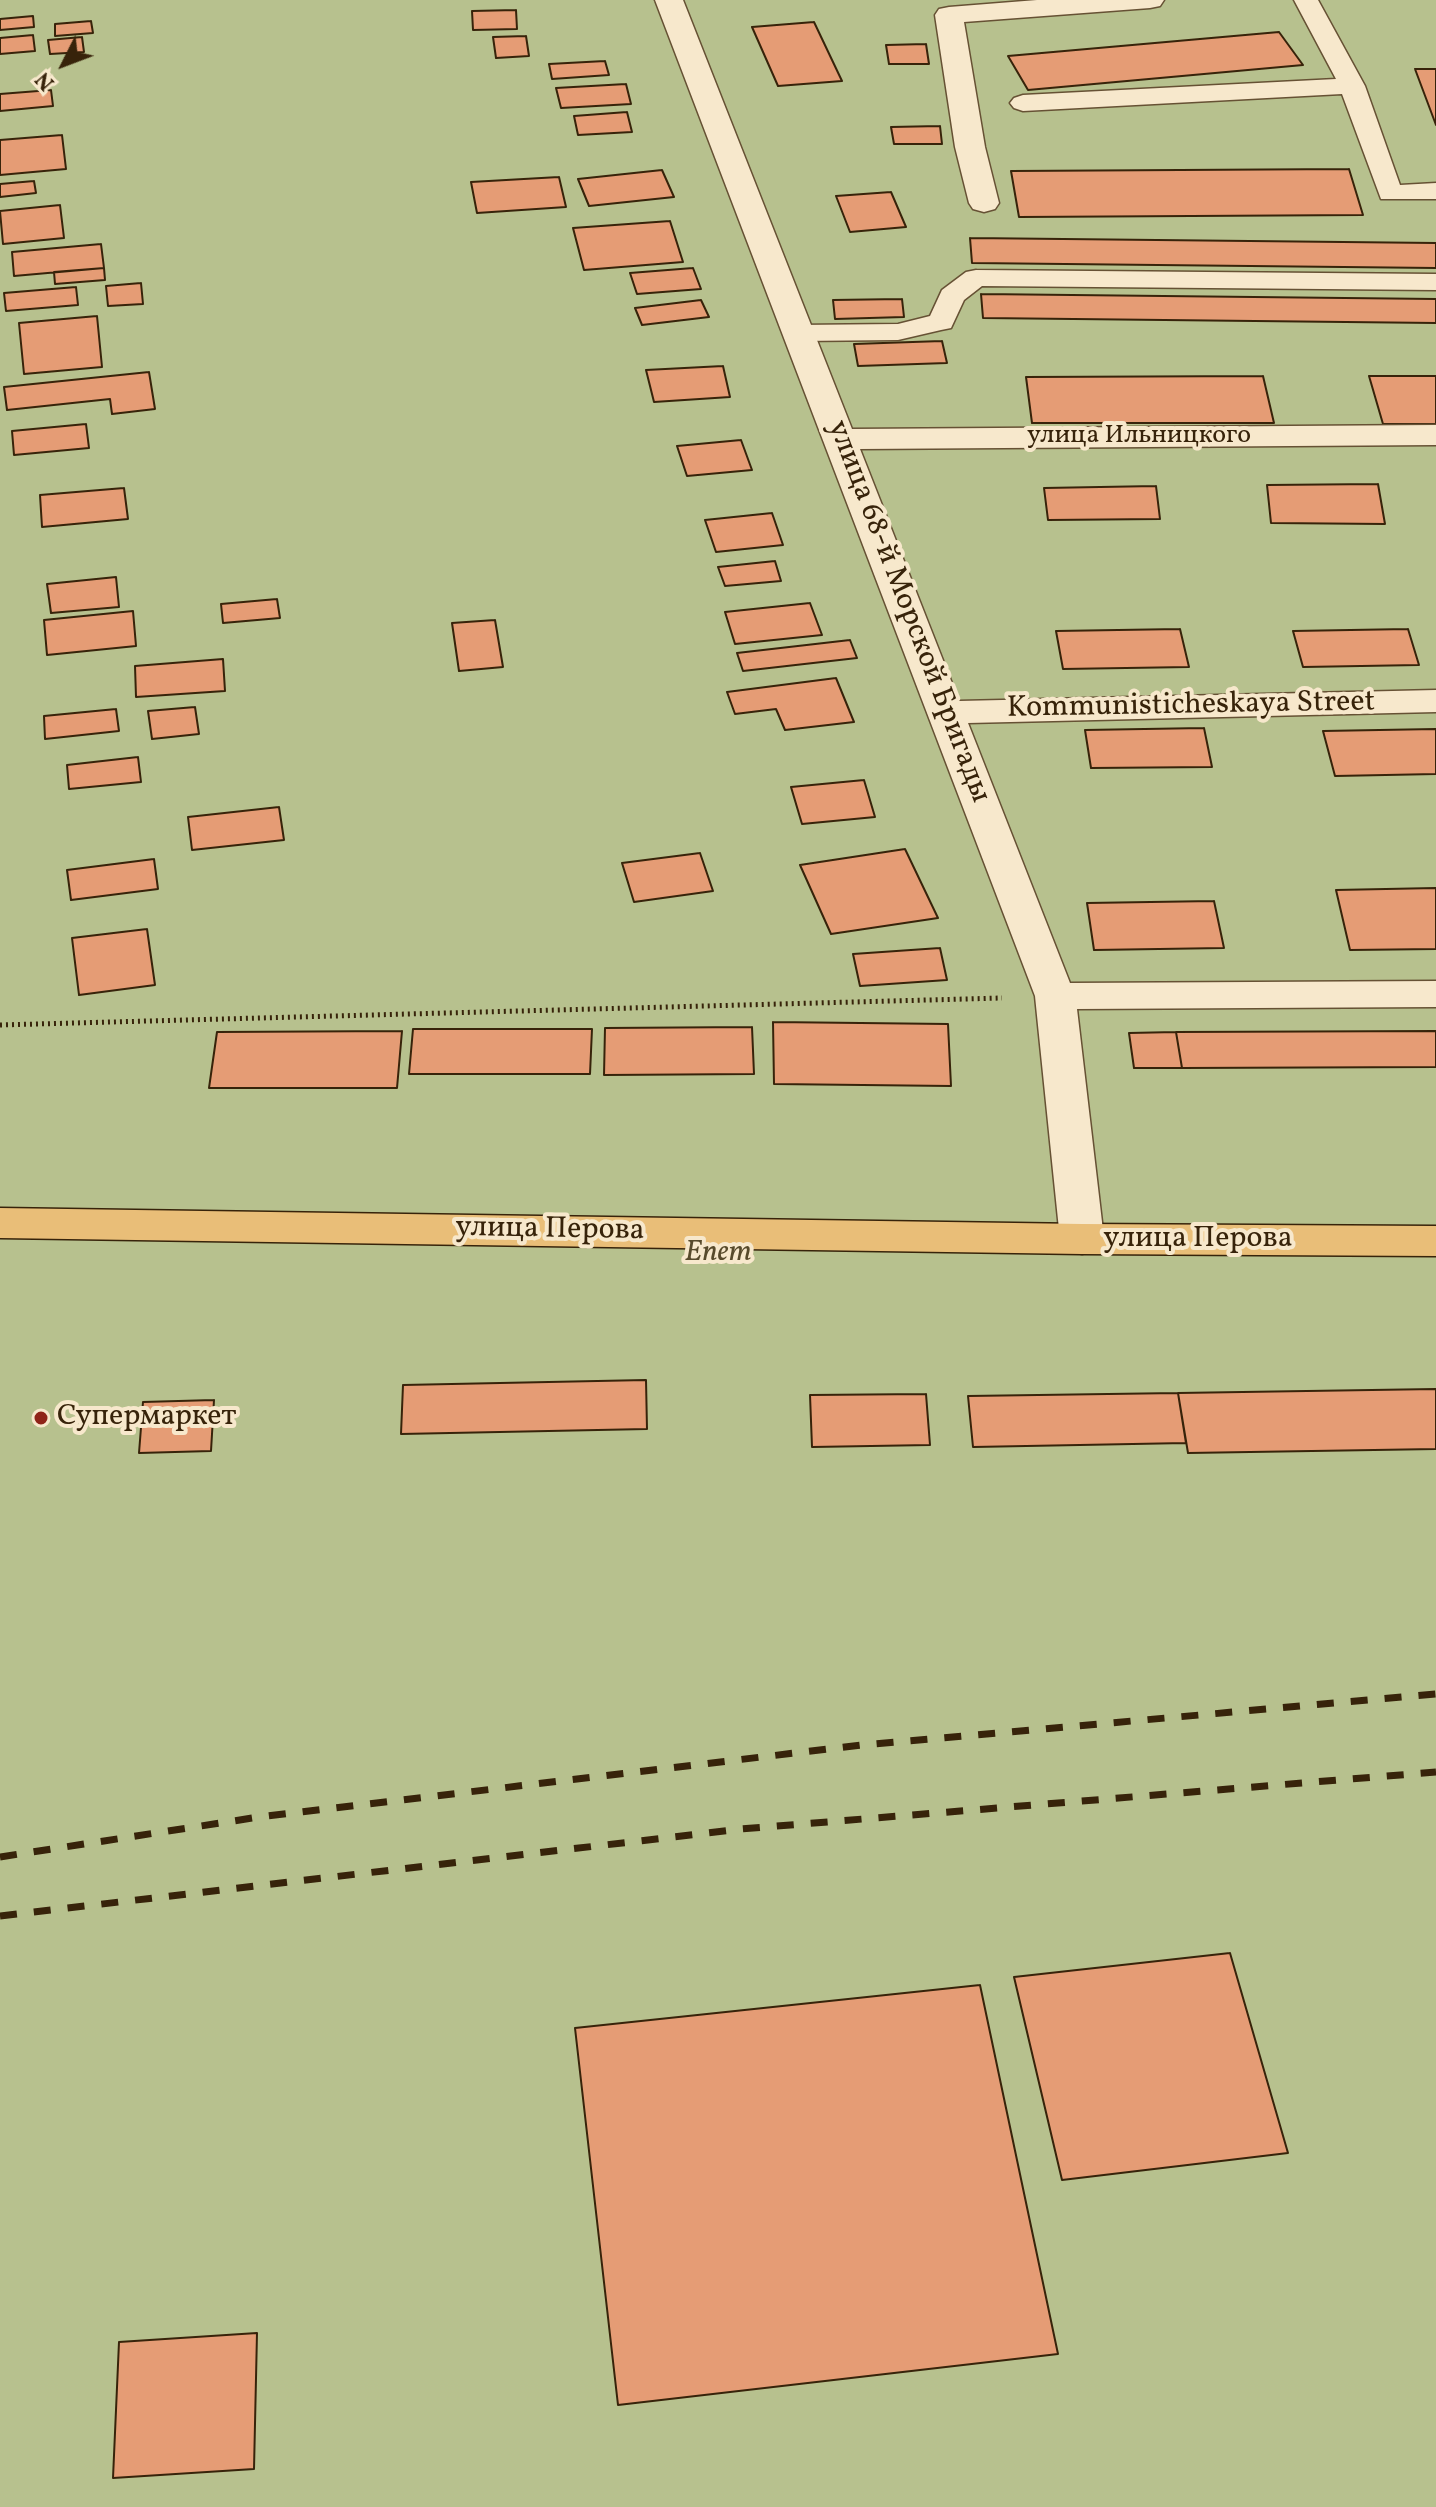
<!DOCTYPE html>
<html>
<head>
<meta charset="utf-8">
<style>
	body { margin:0 }
	#map { position:relative; width:1436px; height:2507px; overflow:hidden; background:#f2dbb1; font-family:Vollkorn,serif }
	canvas { display:block }
	.north { position:absolute; left:24px; top:24px; width:80px; height:80px; -webkit-text-stroke:6px #f7e8cc; paint-order:stroke; rotate:228deg; font-size:22px; font-weight:700; line-height:32px; text-align:center; color:#37230a }
	.north::after { content:''; display:block; margin:auto; width:28px; height:36px; background:#37230a; clip-path:polygon(50% 0,100% 100%,50% 72%,0 100%) }
</style>
</head>
<body>
<div id="map">
<canvas width="1436" height="2507"></canvas>
<div class="north">N</div>
</div>
<script>
const ctx = document.querySelector('canvas').getContext('2d');
ctx.lineJoin = 'round';
function paint(path, color) { ctx.fillStyle = color; ctx.fill(path, 'evenodd'); }
const poly = rows => new Path2D(rows.map(r => 'M' + r).join(''));
function trace(path, color, width, dash) { ctx.strokeStyle = color; ctx.lineWidth = width; ctx.lineCap = dash ? 'butt' : 'round'; ctx.setLineDash(dash || []); ctx.stroke(path); }
function drawText(font, color, halo, rows, align = 'center') {
  ctx.font = font + ' Vollkorn,serif'; ctx.lineWidth = 8; ctx.setLineDash([]); ctx.textBaseline = 'middle'; ctx.strokeStyle = halo; ctx.fillStyle = color; for (const [text, x, y, turn = 0] of rows) {
    ctx.save(); ctx.translate(x, y); ctx.rotate((+turn || 0) * Math.PI / 180); ctx.textAlign = isNaN(turn) ? turn : align; if (halo) ctx.strokeText(text, 0, 0); ctx.fillText(text, 0, 0); ctx.restore();
  }
}
paint(poly([
	[0,0,1436,0,1436,2507,0,2507]
]), '#b7c18e');
const building = poly([
	[516,10,517,29,473,30,472,11,516,10],
	[33,16,34,27,0,30,0,19,33,16],
	[91,21,93,33,55,36,55,24,91,21],
	[814,22,842,81,778,86,752,27,814,22],
	[1279,32,1303,65,1028,90,1008,56,1279,32],
	[33,35,35,51,0,54,0,38,33,35],
	[526,36,529,56,496,58,493,37,526,36],
	[82,37,84,52,50,54,48,40,82,37],
	[926,44,929,64,889,64,886,45,926,44],
	[605,61,609,75,552,79,549,64,605,61],
	[1415,69,1436,69,1436,125,1415,69],
	[626,84,631,104,561,108,556,88,626,84],
	[51,90,53,106,0,111,0,94,51,90],
	[627,112,632,132,578,135,574,116,627,112],
	[940,126,942,144,894,144,891,127,940,126],
	[62,135,66,169,0,175,0,140,62,135],
	[1349,169,1363,215,1019,217,1011,171,1349,169],
	[662,170,674,197,589,206,578,179,662,170],
	[559,177,566,207,477,213,471,182,559,177],
	[34,181,36,193,0,197,0,184,34,181],
	[891,192,906,227,850,232,836,196,891,192],
	[60,205,64,238,3,244,0,211,60,205],
	[670,221,683,262,584,270,573,228,670,221],
	[970,238,1436,243,1436,268,972,263,970,238],
	[101,244,104,268,14,276,12,252,101,244],
	[104,268,105,280,55,284,54,272,104,268],
	[693,268,701,289,637,294,630,273,693,268],
	[141,283,143,304,108,306,106,286,141,283],
	[76,287,78,305,6,311,4,293,76,287],
	[981,294,1436,299,1436,323,983,318,981,294],
	[902,299,904,317,835,319,833,300,902,299],
	[701,300,709,317,642,325,635,308,701,300],
	[97,316,102,367,24,374,19,323,97,316],
	[942,341,947,363,858,366,854,344,942,341],
	[723,366,730,397,654,402,646,370,723,366],
	[149,372,155,409,112,414,110,399,7,410,4,387,149,372],
	[1263,376,1274,423,1032,423,1026,377,1263,376],
	[1369,376,1436,376,1436,424,1383,424,1369,376],
	[86,424,89,448,14,455,12,431,86,424],
	[741,440,752,470,687,476,677,446,741,440],
	[1378,484,1385,524,1271,523,1267,485,1378,484],
	[1156,486,1160,519,1048,520,1044,488,1156,486],
	[124,488,128,519,42,527,40,495,124,488],
	[772,513,783,545,716,552,705,520,772,513],
	[775,561,781,581,725,586,718,567,775,561],
	[116,577,119,607,51,613,47,584,116,577],
	[277,599,280,618,223,623,221,604,277,599],
	[810,603,822,635,735,644,725,612,810,603],
	[133,611,136,646,47,655,44,620,133,611],
	[495,620,503,667,459,671,452,623,495,620],
	[1180,629,1189,667,1063,669,1056,631,1180,629],
	[1408,629,1419,665,1303,667,1293,631,1408,629],
	[850,640,857,658,743,671,737,653,850,640],
	[223,659,225,691,136,697,135,666,223,659],
	[836,678,854,722,785,730,776,709,735,714,727,692,836,678],
	[195,707,199,734,152,739,148,711,195,707],
	[116,709,119,731,45,739,44,716,116,709],
	[1204,728,1212,767,1091,768,1085,730,1204,728],
	[1436,729,1436,774,1335,776,1323,731,1436,729],
	[138,757,141,782,69,789,67,765,138,757],
	[864,780,875,817,802,824,791,787,864,780],
	[279,807,284,840,192,850,188,817,279,807],
	[905,849,938,918,831,934,800,865,905,849],
	[700,853,713,891,634,902,622,863,700,853],
	[154,859,158,889,71,900,67,870,154,859],
	[1436,888,1436,949,1350,950,1336,890,1436,888],
	[1214,901,1224,948,1094,950,1087,903,1214,901],
	[147,929,155,985,79,995,72,938,147,929],
	[940,948,947,980,860,986,853,954,940,948],
	[773,1022,948,1024,951,1086,774,1084,773,1022],
	[752,1027,754,1074,604,1075,605,1028,752,1027],
	[413,1029,592,1029,590,1074,409,1074,413,1029],
	[402,1031,397,1088,209,1088,217,1032,402,1031],
	[1436,1031,1436,1067,1182,1068,1176,1032,1436,1031],
	[1176,1032,1182,1068,1134,1068,1129,1033,1176,1032],
	[646,1380,647,1429,401,1434,403,1385,646,1380],
	[1436,1389,1436,1449,1188,1453,1178,1393,1436,1389],
	[1178,1393,1186,1443,973,1447,968,1396,1178,1393],
	[926,1394,930,1445,812,1447,810,1395,926,1394],
	[214,1400,211,1451,139,1453,143,1402,214,1400],
	[1230,1953,1288,2153,1062,2180,1014,1977,1230,1953],
	[980,1985,1058,2354,618,2405,575,2028,980,1985],
	[257,2333,254,2469,113,2478,119,2342,257,2333]
]);
paint(building, '#e59c75');
trace(building, '#37230a', 2);
const service = poly([
	[1294,0,1318,0,1365,86,1400,185,1436,183,1436,199,1381,199,1342,94,1023,111,1014,108,1010,103,1014,98,1023,95,1336,79,1294,0],
	[976,270,1436,274,1436,290,982,286,964,300,951,328,941,330,898,340,798,341,788,339,784,333,788,327,798,325,898,324,930,316,942,290,966,272,976,270]
]);
const minor = poly([
	[655,0,683,0,852,429,1436,425,1436,445,860,449,959,701,1436,690,1436,712,968,723,1070,983,1436,981,1436,1007,1077,1009,1104,1239,1097,1250,1082,1254,1067,1250,1060,1239,1035,996,655,0],
	[1037,0,1164,0,1160,6,1150,8,964,22,985,147,999,203,995,209,984,212,973,209,969,203,955,147,935,15,939,9,949,7,1037,0]
]);
const trunk = poly([
	[0,1208,1082,1224,1436,1226,1436,1256,1082,1254,0,1238,0,1208]
]);
trace(service, '#665134', 3);
trace(minor, '#665134', 3);
trace(trunk, '#37230a', 3);
trace(poly([
	[0,1025,1002,998]
]), '#37230a', 5, [2, 4]);
paint(service, '#f7e8cc');
paint(minor, '#f7e8cc');
paint(trunk, '#e9be78');
trace(poly([
	[0,1857,259,1817,862,1745,1436,1694],
	[0,1916,741,1829,1436,1772]
]), '#37230a', 7, [17, 17]);
for (const [x, y, r, color] of [
	[41,1418,8,"#8f2418"]
]) { const dot = new Path2D(); dot.arc(x, y, r, 0, 2 * Math.PI); ctx.fillStyle = color; ctx.fill(dot); trace(dot, '#f7e8cc', 3); }
drawText('26px', '#37230a', '#f7e8cc', [
	["улица Ильницкого",1139,437]
]);
drawText('30px', '#37230a', '#f7e8cc', [
	["улица 68-й Морской Бригады",907,612,69],
	["Kommunisticheskaya Street",1191,707,-1],
	["улица Перова",550,1231,1],
	["улица Перова",1198,1240]
]);
drawText('italic 30px', '#574a2b', '#f7e8cc', [
	["Enem",718,1254]
]);
drawText('30px', '#37230a', '#f7e8cc', [
	["Супермаркет",57,1418]
], 'left');
</script>
</body>
</html>
